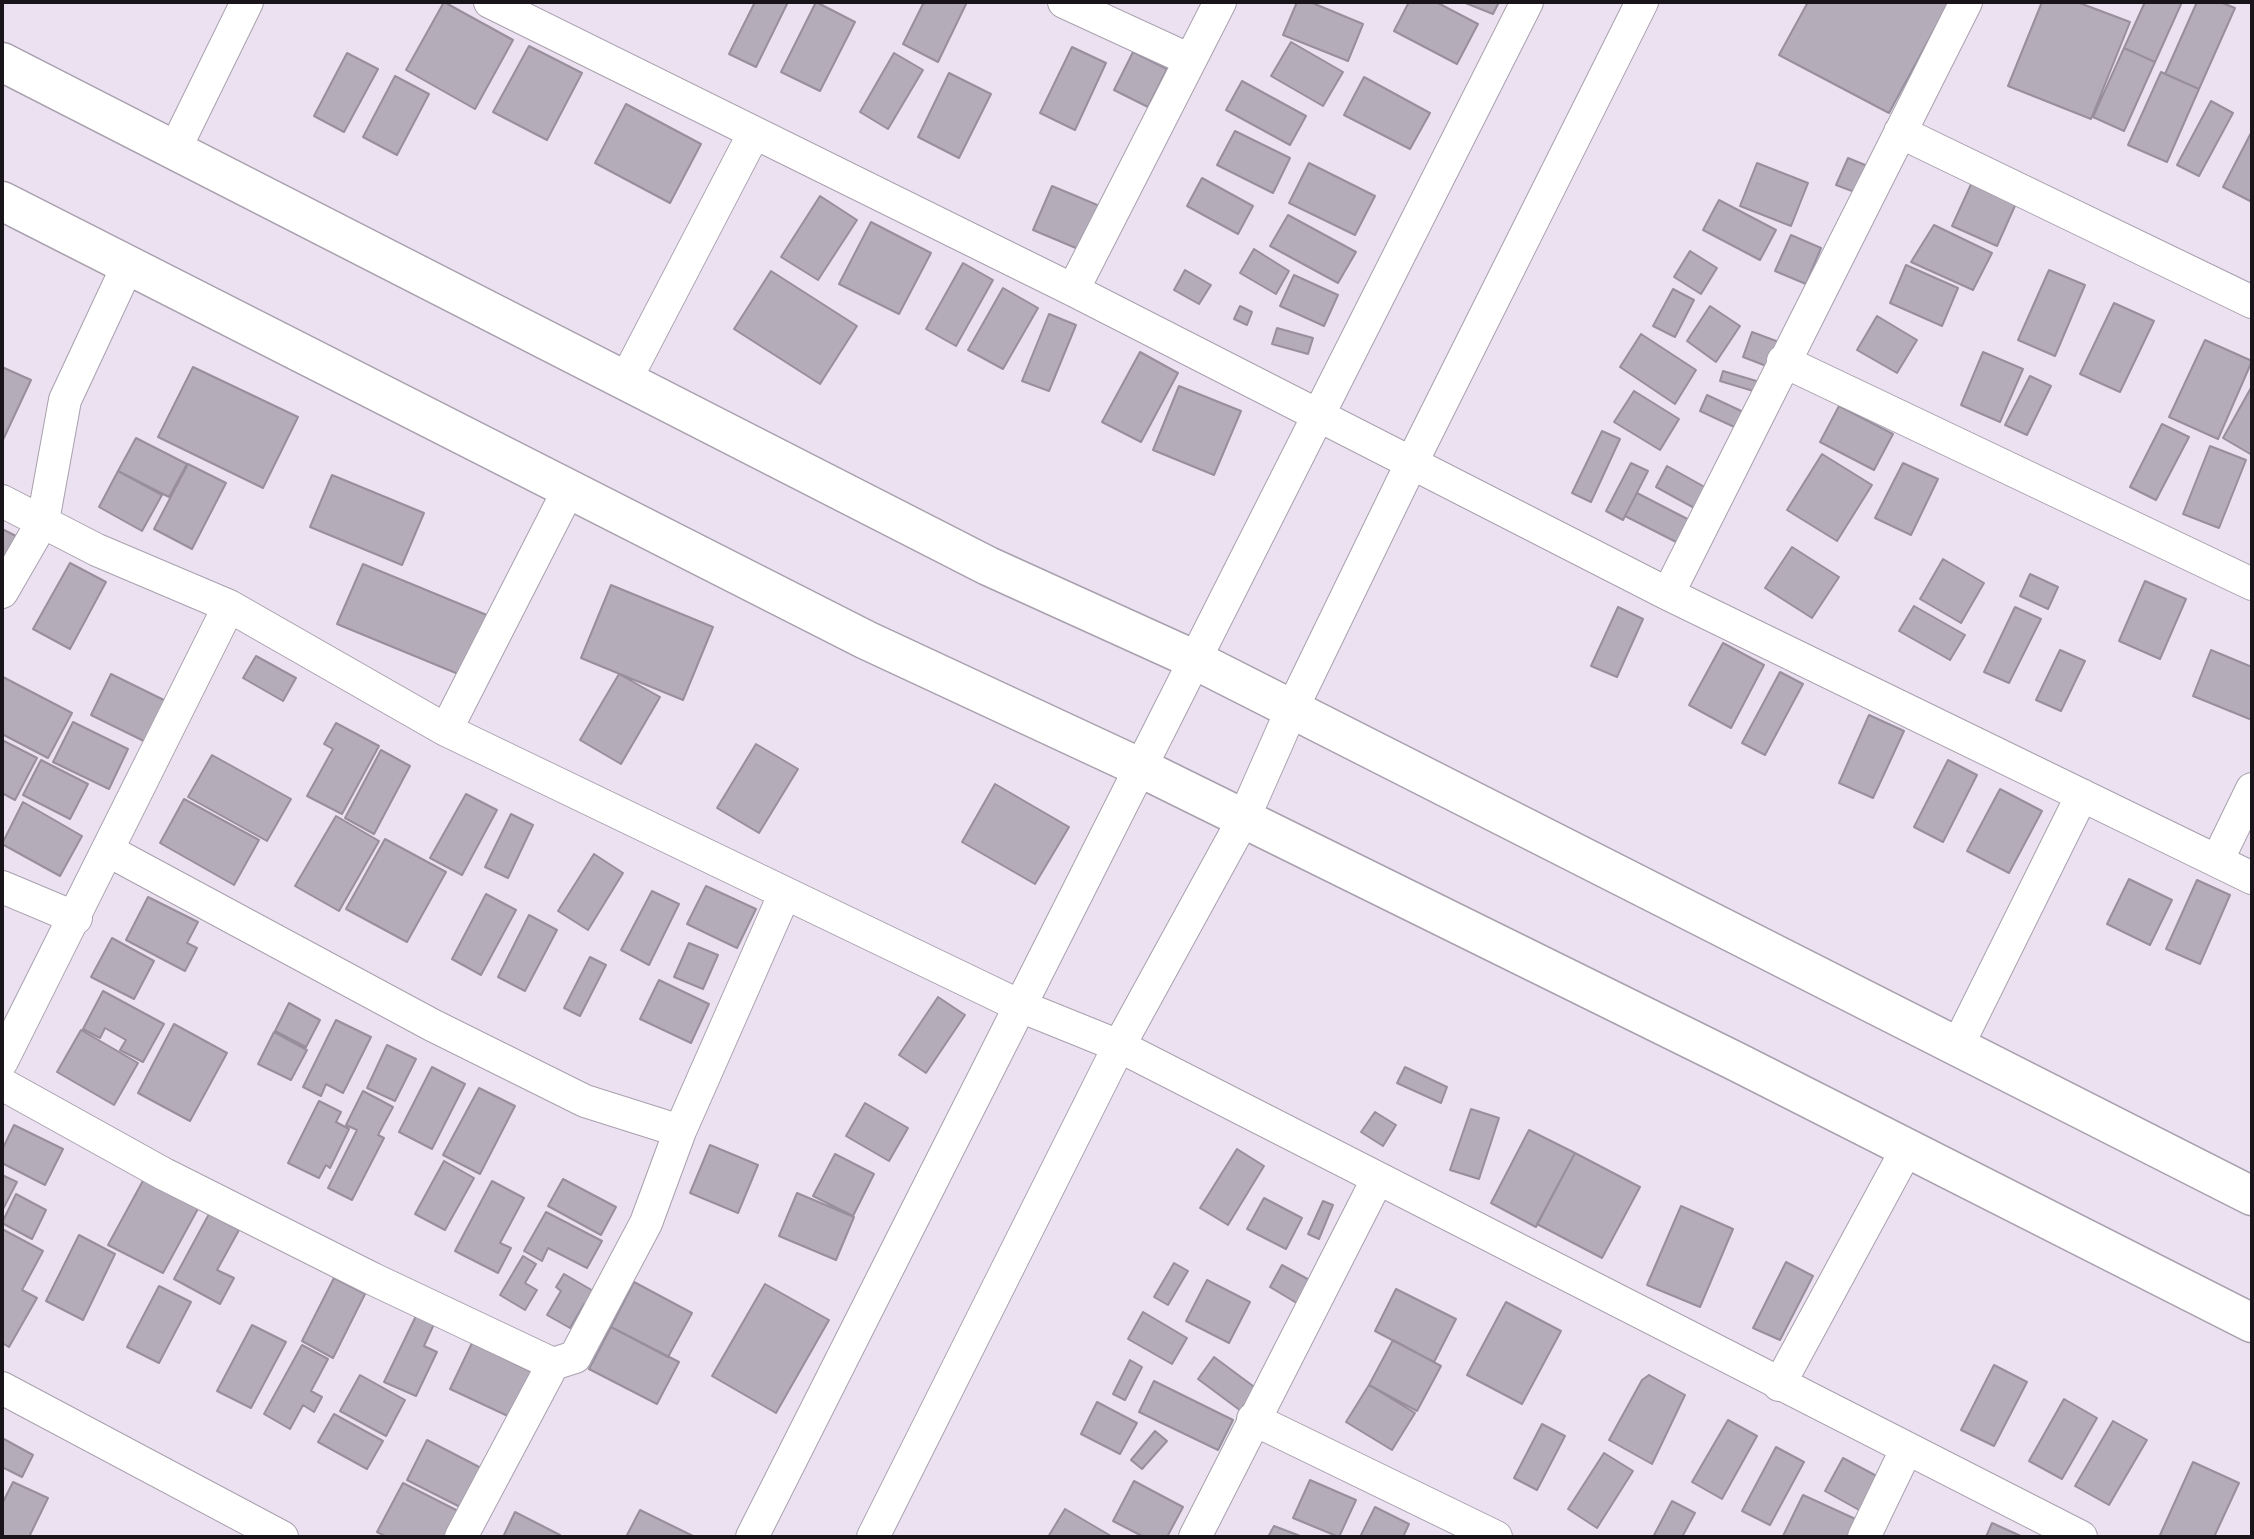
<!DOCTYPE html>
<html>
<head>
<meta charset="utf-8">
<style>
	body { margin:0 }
	#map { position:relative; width:2254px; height:1539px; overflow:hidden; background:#ebe1f0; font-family:"Roboto Condensed",sans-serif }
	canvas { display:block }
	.frame { position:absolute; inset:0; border:4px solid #18141a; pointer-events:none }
</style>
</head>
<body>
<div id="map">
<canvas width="2254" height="1539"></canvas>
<div class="frame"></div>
</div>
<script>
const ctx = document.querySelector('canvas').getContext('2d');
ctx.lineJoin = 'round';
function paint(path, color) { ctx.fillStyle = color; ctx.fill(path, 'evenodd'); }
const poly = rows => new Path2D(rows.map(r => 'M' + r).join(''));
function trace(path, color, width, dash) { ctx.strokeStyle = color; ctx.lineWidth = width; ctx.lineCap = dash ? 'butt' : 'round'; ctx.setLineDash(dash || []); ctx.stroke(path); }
const building = poly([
	[444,2,513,40,475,109,406,70,444,2],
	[755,2,788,2,756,67,729,54,755,2],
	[816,2,855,22,820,91,781,72,816,2],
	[924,2,967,2,938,62,903,44,924,2],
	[1297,2,1310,2,1363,24,1348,61,1283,35,1297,2],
	[1409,2,1436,2,1478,24,1457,64,1394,31,1409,2],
	[1463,2,1499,2,1493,14,1463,2],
	[1808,2,1949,2,1889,113,1779,55,1808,2],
	[2042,2,2077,2,2130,22,2091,119,2008,86,2042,2],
	[2145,2,2182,2,2155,62,2124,48,2145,2],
	[2197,2,2220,2,2235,8,2199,89,2165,74,2197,2],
	[1291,42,1343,72,1323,106,1271,76,1291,42],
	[529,46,582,73,547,140,493,112,529,46],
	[1072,47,1106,63,1075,130,1040,113,1072,47],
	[2124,48,2155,62,2124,131,2093,117,2124,48],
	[1133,52,1167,69,1148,107,1114,90,1133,52],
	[347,53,378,69,344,132,314,116,347,53],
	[894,53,923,70,888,129,860,112,894,53],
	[2161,72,2199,89,2167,162,2128,145,2161,72],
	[949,73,991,94,959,158,918,137,949,73],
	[395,76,429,94,397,155,363,137,395,76],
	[1364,77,1430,113,1410,149,1344,115,1364,77],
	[1242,81,1306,116,1290,145,1226,110,1242,81],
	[2211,101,2233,113,2199,176,2177,165,2211,101],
	[626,104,701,144,670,203,595,163,626,104],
	[1235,131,1290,158,1273,193,1217,165,1235,131],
	[2252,131,2252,202,2223,187,2252,131],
	[1848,158,1870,167,1860,194,1836,185,1848,158],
	[1309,163,1375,196,1355,235,1289,203,1309,163],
	[1757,163,1808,183,1791,226,1740,206,1757,163],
	[1202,178,1253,206,1238,234,1187,206,1202,178],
	[1973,180,2018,199,1997,246,1952,226,1973,180],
	[1052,186,1102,207,1083,251,1033,230,1052,186],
	[820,196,857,220,818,280,781,257,820,196],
	[1719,200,1776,230,1760,260,1703,230,1719,200],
	[1288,215,1356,252,1338,283,1270,246,1288,215],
	[871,222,931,253,899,314,839,284,871,222],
	[1934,225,1992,253,1973,290,1911,262,1934,225],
	[1791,235,1821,248,1806,284,1775,271,1791,235],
	[1254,249,1289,271,1276,294,1240,273,1254,249],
	[1690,251,1717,268,1701,294,1674,277,1690,251],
	[963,263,993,280,956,346,926,329,963,263],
	[1906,265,1958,288,1942,326,1890,303,1906,265],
	[1185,270,1211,285,1199,304,1174,290,1185,270],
	[2049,270,2085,285,2055,356,2018,340,2049,270],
	[771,271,857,326,820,384,734,329,771,271],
	[1294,275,1338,295,1324,326,1280,306,1294,275],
	[1003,288,1038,308,1003,369,968,350,1003,288],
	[1673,289,1694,300,1675,337,1653,326,1673,289],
	[2114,303,2154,321,2120,392,2080,374,2114,303],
	[1240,306,1252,312,1247,325,1234,319,1240,306],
	[1710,306,1740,326,1716,362,1687,341,1710,306],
	[1049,314,1076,325,1049,391,1022,381,1049,314],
	[1877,316,1917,340,1897,373,1857,350,1877,316],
	[1277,328,1313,338,1308,354,1272,344,1277,328],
	[1752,332,1779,342,1769,367,1743,357,1752,332],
	[1641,334,1696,370,1675,404,1620,367,1641,334],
	[2205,340,2252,361,2218,439,2169,417,2205,340],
	[1140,352,1178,373,1141,442,1102,422,1140,352],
	[1983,352,2023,369,2000,422,1961,405,1983,352],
	[2,367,31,380,2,442,2,367],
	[193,367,298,417,263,488,158,437,193,367],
	[1723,371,1763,383,1760,393,1720,381,1723,371],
	[2030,376,2051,386,2027,435,2005,425,2030,376],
	[1179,386,1241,411,1214,475,1153,450,1179,386],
	[2252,386,2252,455,2223,438,2252,386],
	[1634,391,1679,419,1660,450,1614,422,1634,391],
	[1707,395,1767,423,1758,438,1700,411,1707,395],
	[1839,406,1893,434,1874,470,1820,442,1839,406],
	[2162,424,2189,437,2156,500,2130,487,2162,424],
	[1602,431,1620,439,1591,502,1572,493,1602,431],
	[136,438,187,464,169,497,118,471,136,438],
	[2210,446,2246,460,2219,528,2183,514,2210,446],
	[1822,454,1872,485,1837,541,1787,510,1822,454],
	[1631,463,1648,471,1623,520,1606,511,1631,463],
	[1903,463,1938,479,1911,535,1875,518,1903,463],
	[188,464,226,483,192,549,154,529,188,464],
	[1667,466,1710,490,1698,510,1656,487,1667,466],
	[118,471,162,495,142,531,99,507,118,471],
	[332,475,424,513,402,565,310,527,332,475],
	[1637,493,1699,525,1688,548,1625,516,1637,493],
	[2,529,18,537,2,571,2,529],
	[1792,547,1839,577,1812,618,1765,588,1792,547],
	[1943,559,1984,583,1961,623,1920,599,1943,559],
	[70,563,106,582,70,649,33,629,70,563],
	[363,564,494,618,468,678,337,624,363,564],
	[2030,574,2058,587,2048,609,2020,596,2030,574],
	[2145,581,2186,599,2160,659,2119,641,2145,581],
	[611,585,713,627,683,700,581,658,611,585],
	[1914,606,1965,635,1950,660,1899,631,1914,606],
	[1618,607,1643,619,1617,677,1591,666,1618,607],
	[2015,607,2041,619,2009,683,1984,672,2015,607],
	[1723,643,1764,665,1731,728,1689,705,1723,643],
	[2060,650,2085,661,2061,711,2036,700,2060,650],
	[2211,650,2252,667,2252,720,2193,696,2211,650],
	[256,656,296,678,283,701,243,678,256,656],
	[1780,672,1803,684,1765,755,1742,743,1780,672],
	[111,674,174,705,154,746,91,715,111,674],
	[619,674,660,697,621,764,580,740,619,674],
	[3,677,72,713,48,758,2,734,3,677],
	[1869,715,1904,731,1873,798,1839,783,1869,715],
	[73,722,128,749,109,789,53,762,73,722],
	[336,723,379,746,342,814,307,796,333,749,324,744,336,723],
	[2,740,37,758,15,800,2,793,2,740],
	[756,744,798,769,759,833,717,808,756,744],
	[381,750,410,766,374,834,345,818,381,750],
	[212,755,291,799,267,841,188,797,212,755],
	[41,760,88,784,70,819,23,795,41,760],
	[1948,760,1977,775,1943,842,1914,827,1948,760],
	[995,784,1069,827,1035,884,962,842,995,784],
	[2000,789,2042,811,2009,873,1967,851,2000,789],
	[466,794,497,810,462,875,430,858,466,794],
	[184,799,259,840,234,885,160,843,184,799],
	[23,802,82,836,60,876,2,844,23,802],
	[511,814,533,825,508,878,485,867,511,814],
	[336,816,379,841,339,911,295,886,336,816],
	[385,839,446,872,407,942,346,909,385,839],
	[594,854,623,873,588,930,558,911,594,854],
	[2129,879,2172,900,2150,945,2107,924,2129,879],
	[2197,880,2230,895,2200,964,2166,949,2197,880],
	[706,886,756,909,737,948,687,924,706,886],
	[652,891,679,904,649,965,621,950,652,891],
	[486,894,516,910,481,975,452,959,486,894],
	[148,897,198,922,187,943,197,948,185,971,126,940,148,897],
	[529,915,557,930,525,991,498,977,529,915],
	[112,938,154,961,134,999,91,977,112,938],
	[689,943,718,955,703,989,674,977,689,943],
	[590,957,606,965,580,1016,564,1008,590,957],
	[659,980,709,1004,691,1043,640,1019,659,980],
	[103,991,164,1024,143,1062,120,1050,126,1040,105,1028,100,1038,83,1029,103,991],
	[938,997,965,1015,926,1073,899,1055,938,997],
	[289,1003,320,1020,306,1047,275,1031,289,1003],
	[336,1020,371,1037,343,1093,326,1084,321,1096,303,1087,336,1020],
	[174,1024,227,1053,190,1121,138,1093,174,1024],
	[81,1030,138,1063,114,1105,57,1072,81,1030],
	[274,1032,307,1050,291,1080,258,1064,274,1032],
	[387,1045,416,1059,395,1101,367,1088,387,1045],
	[432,1067,465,1084,432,1149,399,1132,432,1067],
	[1405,1067,1447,1087,1441,1103,1397,1083,1405,1067],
	[479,1088,515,1106,480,1174,443,1155,479,1088],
	[363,1091,393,1107,378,1135,384,1138,352,1200,328,1188,357,1130,346,1125,363,1091],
	[319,1101,341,1112,336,1122,349,1129,330,1168,326,1165,319,1178,288,1163,319,1101],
	[865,1103,908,1128,889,1161,846,1136,865,1103],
	[1471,1109,1499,1118,1479,1179,1450,1170,1471,1109],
	[1375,1112,1396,1125,1383,1146,1361,1132,1375,1112],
	[14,1125,63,1149,45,1185,2,1163,2,1150,14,1125],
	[1529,1130,1575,1153,1536,1227,1491,1203,1529,1130],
	[710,1145,758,1165,738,1213,690,1193,710,1145],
	[1237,1149,1264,1166,1228,1225,1200,1208,1237,1149],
	[1575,1153,1640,1187,1602,1258,1537,1224,1575,1153],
	[835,1154,874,1174,853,1216,813,1196,835,1154],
	[444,1161,474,1178,445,1230,415,1214,444,1161],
	[2,1175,17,1182,2,1211,2,1175],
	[145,1177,200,1205,163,1273,108,1245,145,1177],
	[563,1179,616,1207,601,1235,548,1206,563,1179],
	[492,1181,524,1198,500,1243,511,1248,498,1273,455,1251,492,1181],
	[797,1193,854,1217,836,1260,779,1236,797,1193],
	[16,1194,46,1210,32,1239,2,1223,16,1194],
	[1264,1198,1302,1218,1286,1249,1247,1229,1264,1198],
	[1323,1201,1333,1205,1319,1239,1308,1234,1323,1201],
	[1681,1206,1733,1229,1700,1307,1647,1285,1681,1206],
	[546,1212,602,1241,587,1268,548,1248,542,1261,524,1251,546,1212],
	[209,1214,239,1230,217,1270,234,1278,220,1304,174,1279,209,1214],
	[2,1229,43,1251,22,1290,37,1298,9,1347,2,1343,2,1229],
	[79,1235,115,1254,83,1320,46,1301,79,1235],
	[523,1256,536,1264,525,1283,537,1290,525,1310,500,1295,523,1256],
	[1786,1262,1813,1276,1780,1340,1753,1328,1786,1262],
	[1174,1263,1188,1271,1168,1305,1154,1297,1174,1263],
	[1282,1265,1313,1282,1300,1305,1270,1287,1282,1265],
	[564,1274,595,1292,587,1306,584,1304,570,1328,547,1315,561,1291,556,1287,564,1274],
	[334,1278,365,1294,333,1358,302,1341,334,1278],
	[1207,1280,1250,1302,1229,1343,1186,1321,1207,1280],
	[634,1282,692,1313,668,1357,611,1327,634,1282],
	[765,1284,829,1320,776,1413,712,1376,765,1284],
	[159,1286,191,1302,159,1363,127,1347,159,1286],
	[1396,1289,1456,1319,1434,1362,1375,1331,1396,1289],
	[1506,1302,1561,1331,1522,1404,1467,1375,1506,1302],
	[1143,1312,1187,1338,1172,1364,1128,1339,1143,1312],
	[416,1316,434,1324,424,1346,437,1352,416,1396,384,1382,416,1316],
	[252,1325,286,1342,251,1408,217,1391,252,1325],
	[611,1327,679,1362,657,1404,589,1369,611,1327],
	[1393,1340,1441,1366,1417,1411,1369,1385,1393,1340],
	[472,1343,532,1372,510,1417,450,1389,472,1343],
	[302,1345,328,1359,311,1391,322,1397,314,1412,303,1405,290,1429,264,1414,302,1345],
	[1214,1357,1257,1389,1241,1411,1198,1379,1214,1357],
	[1130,1360,1142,1367,1125,1400,1113,1394,1130,1360],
	[1994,1365,2027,1382,1994,1446,1961,1430,1994,1365],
	[360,1375,405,1400,386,1436,340,1411,360,1375],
	[1649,1375,1685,1395,1652,1464,1609,1440,1642,1380,1649,1375],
	[1154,1381,1233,1420,1218,1450,1139,1412,1154,1381],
	[1369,1385,1415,1413,1392,1450,1346,1422,1369,1385],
	[2064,1399,2097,1418,2062,1479,2029,1461,2064,1399],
	[1097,1402,1137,1423,1120,1454,1081,1434,1097,1402],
	[334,1414,383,1441,367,1469,318,1442,334,1414],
	[1728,1420,1757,1436,1722,1499,1692,1482,1728,1420],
	[2113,1421,2147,1440,2109,1505,2075,1486,2113,1421],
	[1542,1424,1565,1436,1537,1490,1514,1478,1542,1424],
	[1155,1431,1167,1441,1142,1469,1131,1460,1155,1431],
	[2,1438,33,1455,22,1477,2,1467,2,1438],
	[427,1440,485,1470,470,1512,407,1480,427,1440],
	[1776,1447,1804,1462,1770,1525,1742,1511,1776,1447],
	[1604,1453,1633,1471,1597,1528,1568,1509,1604,1453],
	[1843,1458,1886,1481,1868,1515,1825,1491,1843,1458],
	[2193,1462,2239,1483,2214,1537,2165,1537,2160,1535,2193,1462],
	[1310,1480,1356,1500,1339,1537,1293,1518,1310,1480],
	[1134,1481,1183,1507,1167,1537,1144,1537,1113,1521,1134,1481],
	[13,1482,48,1498,29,1537,2,1537,2,1504,13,1482],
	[403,1483,462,1513,449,1537,387,1537,377,1532,403,1483],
	[1803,1495,1862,1522,1855,1537,1783,1536,1803,1495],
	[1672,1501,1695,1513,1682,1537,1653,1537,1672,1501],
	[1375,1507,1409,1524,1403,1537,1360,1537,1375,1507],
	[1065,1509,1111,1536,1110,1537,1048,1537,1065,1509],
	[640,1510,695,1537,626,1537,640,1510],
	[515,1512,560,1535,559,1537,503,1537,515,1512],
	[1992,1523,2023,1537,1986,1537,1992,1523],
	[1274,1526,1303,1537,1268,1537,1274,1526]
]);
paint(building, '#b5acba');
trace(building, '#988f9d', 2);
const minor = poly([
	[490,2,1073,290,1668,594,2252,878],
	[1064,2,1190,60],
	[1900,132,2252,302],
	[175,149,247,2],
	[1073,290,1220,2],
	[1783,361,2252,584],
	[625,381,753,135],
	[2,501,97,550,229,606,446,730,1020,1006,1119,1046,2081,1537],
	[2,592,43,521,65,400,128,265],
	[1668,594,1966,2],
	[446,730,569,489],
	[109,851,432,1025,585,1101,680,1131],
	[2217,861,2252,789],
	[2,887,76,918],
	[1956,1049,2082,795],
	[2,1061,229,606],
	[2,1084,164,1174,373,1279,553,1364],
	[1779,1385,1908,1147],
	[2,1388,282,1537],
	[1253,1419,1496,1537],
	[461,1537,553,1364,575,1357,646,1223,680,1131,785,893],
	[752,1537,1527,2],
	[873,1537,1119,1046,1243,820,1292,709,1411,464,1642,2],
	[1195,1537,1377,1180],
	[1864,1537,1906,1450]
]);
const tertiary = poly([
	[2,62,988,566,1193,659,2252,1196],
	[2,201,866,640,1139,767,1737,1062,2252,1323]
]);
trace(minor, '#a9a0ae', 34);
trace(tertiary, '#a9a0ae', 41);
trace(minor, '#fff', 32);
trace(tertiary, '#fff', 38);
</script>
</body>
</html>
